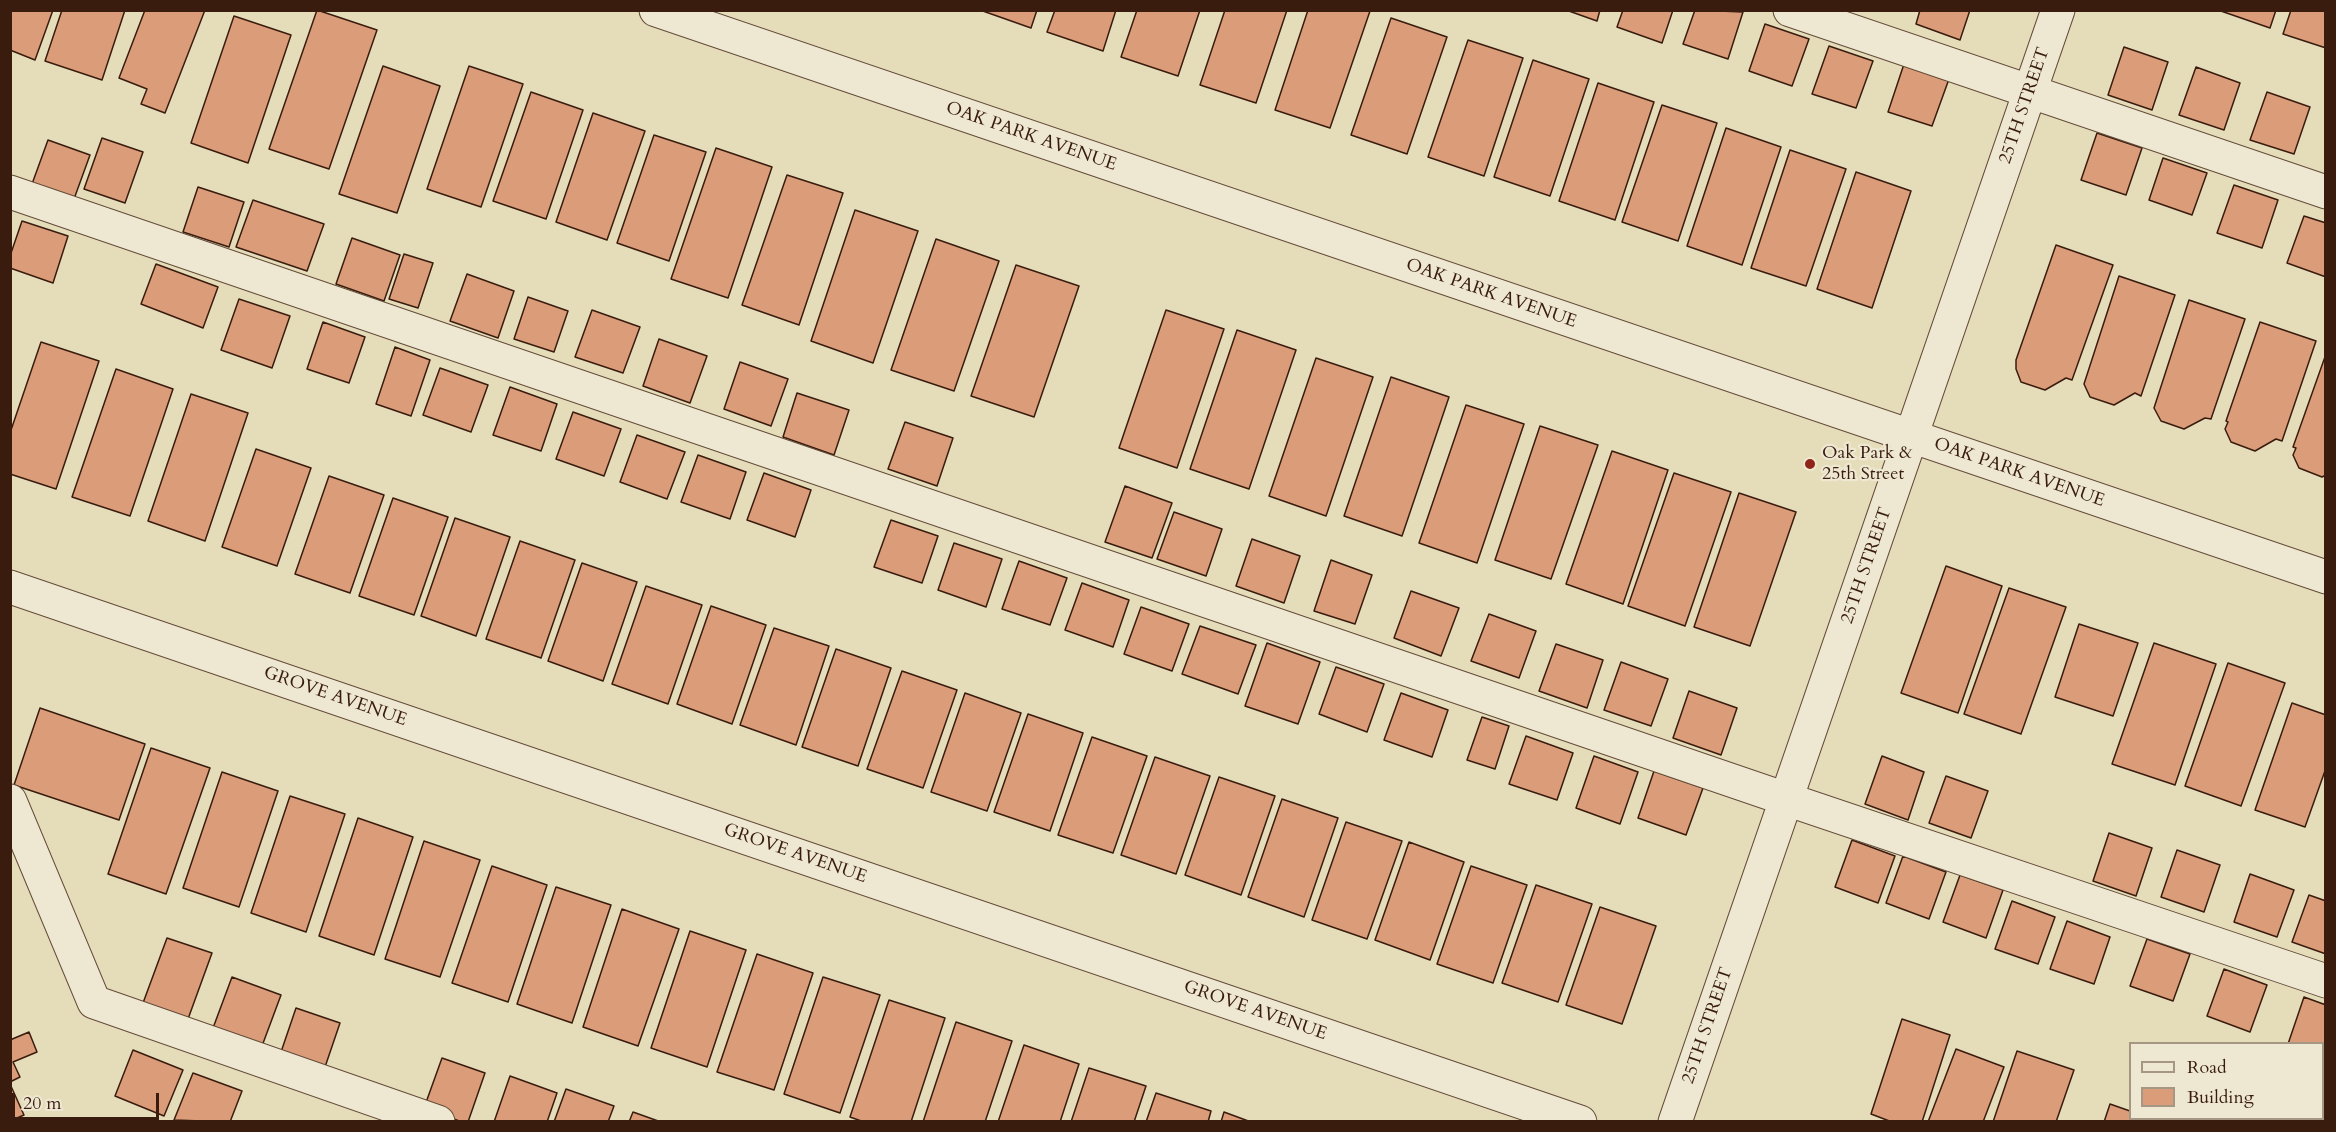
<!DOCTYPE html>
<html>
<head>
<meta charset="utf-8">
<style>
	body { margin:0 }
	#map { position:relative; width:2336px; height:1132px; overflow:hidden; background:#e5dcba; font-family:Cardo,serif }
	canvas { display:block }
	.frame { position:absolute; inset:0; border:12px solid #391c0e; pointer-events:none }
	.legend { position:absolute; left:2129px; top:1042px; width:195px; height:78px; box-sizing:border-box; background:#eee8d2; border:2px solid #a69684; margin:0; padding:8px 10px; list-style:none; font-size:18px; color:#391c0e }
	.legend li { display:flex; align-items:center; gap:12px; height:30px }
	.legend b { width:30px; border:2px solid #a69684 }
	.scale { position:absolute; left:12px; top:1093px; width:147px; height:27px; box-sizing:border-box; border:3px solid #391c0e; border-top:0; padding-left:8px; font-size:18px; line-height:21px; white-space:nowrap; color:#391c0e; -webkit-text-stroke:4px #eee8d2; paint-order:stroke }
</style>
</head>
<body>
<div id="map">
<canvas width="2336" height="1132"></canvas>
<div class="frame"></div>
<ul class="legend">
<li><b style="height:8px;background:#eee8d2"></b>Road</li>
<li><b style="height:16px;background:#da9c79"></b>Building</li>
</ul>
<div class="scale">20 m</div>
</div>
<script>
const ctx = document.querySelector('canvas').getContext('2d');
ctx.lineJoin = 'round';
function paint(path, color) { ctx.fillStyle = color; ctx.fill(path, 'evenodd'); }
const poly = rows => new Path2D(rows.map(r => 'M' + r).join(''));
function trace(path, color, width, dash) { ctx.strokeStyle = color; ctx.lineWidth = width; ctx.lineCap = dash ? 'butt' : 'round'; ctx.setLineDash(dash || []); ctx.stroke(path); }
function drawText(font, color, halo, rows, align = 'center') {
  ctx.font = font + ' Cardo,serif'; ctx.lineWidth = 4.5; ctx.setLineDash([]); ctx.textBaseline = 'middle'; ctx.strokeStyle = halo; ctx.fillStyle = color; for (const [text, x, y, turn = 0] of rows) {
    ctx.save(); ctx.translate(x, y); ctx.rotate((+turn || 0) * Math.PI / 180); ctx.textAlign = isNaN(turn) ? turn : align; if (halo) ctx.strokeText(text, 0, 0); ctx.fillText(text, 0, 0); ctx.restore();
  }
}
const building = poly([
	[10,10,53,10,35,60,10,50,10,10],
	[62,10,125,10,102,80,45,61,62,10],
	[145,10,205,10,165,113,141,104,147,89,119,78,145,10],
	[317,10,377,30,329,169,269,149,317,10],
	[980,10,1037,10,1031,28,980,10],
	[1055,10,1116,10,1103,51,1047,32,1055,10],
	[1137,10,1200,10,1178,76,1121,57,1137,10],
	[1225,10,1287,10,1256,103,1200,85,1225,10],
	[1308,10,1370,11,1330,128,1275,110,1308,10],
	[1566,10,1600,10,1597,21,1566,10],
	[1623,10,1673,10,1662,43,1617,27,1623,10],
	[1695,10,1743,12,1728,59,1683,44,1695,10],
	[1920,10,1970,10,1960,40,1916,24,1920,10],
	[2218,10,2276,10,2270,28,2218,10],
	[2291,10,2326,10,2326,48,2283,34,2291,10],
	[234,16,291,35,248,163,191,143,234,16],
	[1391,18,1447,37,1407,154,1351,135,1391,18],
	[1765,24,1809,39,1792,86,1749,71,1765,24],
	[1468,40,1523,58,1484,176,1428,157,1468,40],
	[1829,46,1873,61,1856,108,1812,94,1829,46],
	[2124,47,2168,62,2152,110,2108,95,2124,47],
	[1533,60,1589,79,1550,196,1494,177,1533,60],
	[1904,64,1949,79,1932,126,1888,112,1904,64],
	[383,66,440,86,397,213,339,194,383,66],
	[469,66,523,84,481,207,427,189,469,66],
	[2196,67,2240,83,2224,130,2179,115,2196,67],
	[1598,83,1654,102,1615,220,1559,201,1598,83],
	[531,92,583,110,546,219,493,201,531,92],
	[2267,92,2310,107,2294,154,2250,140,2267,92],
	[1662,105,1717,123,1678,241,1622,222,1662,105],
	[593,113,645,131,607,240,556,222,593,113],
	[1726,128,1781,147,1742,265,1687,246,1726,128],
	[2097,133,2142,148,2126,195,2081,180,2097,133],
	[654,135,706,152,669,261,617,243,654,135],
	[102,138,143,152,125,203,84,189,102,138],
	[48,140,90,155,74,199,32,184,48,140],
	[716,148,772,167,728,298,671,279,716,148],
	[1790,150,1846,169,1806,286,1751,268,1790,150],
	[2163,158,2207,173,2192,215,2149,200,2163,158],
	[1856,172,1911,191,1872,308,1817,289,1856,172],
	[787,175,843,193,799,325,742,305,787,175],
	[2234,185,2278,200,2262,248,2217,233,2234,185],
	[198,187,244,202,229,247,183,232,198,187],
	[253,200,324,224,307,271,236,247,253,200],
	[855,210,918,231,873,363,811,341,855,210],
	[2304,216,2326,223,2326,277,2287,263,2304,216],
	[22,221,68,236,53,283,10,268,10,256,22,221],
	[352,238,400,255,384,301,336,284,352,238],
	[936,239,999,261,954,391,891,370,936,239],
	[2056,245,2113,265,2072,380,2066,378,2045,390,2021,382,2016,369,2016,360,2056,245],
	[404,254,433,263,418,308,389,299,404,254],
	[156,264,218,287,203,328,141,304,156,264],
	[1016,265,1079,286,1034,417,971,396,1016,265],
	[467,274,514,291,498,338,450,321,467,274],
	[2119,276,2175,295,2141,396,2135,393,2114,405,2090,397,2084,384,2119,276],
	[528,297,568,311,554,352,514,339,528,297],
	[239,299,290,316,272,368,221,350,239,299],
	[2189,300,2245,319,2211,419,2205,418,2184,429,2161,421,2154,408,2189,300],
	[592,310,640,327,623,373,575,357,592,310],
	[1166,310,1224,329,1177,468,1119,448,1166,310],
	[323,322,365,337,349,383,307,369,323,322],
	[2260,322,2316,341,2282,441,2276,439,2255,451,2231,442,2225,429,2228,422,2226,421,2260,322],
	[1237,330,1296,350,1249,489,1190,469,1237,330],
	[659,339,707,356,690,403,643,386,659,339],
	[41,342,99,361,56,489,10,474,10,433,41,342],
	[395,347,430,360,411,416,376,404,395,347],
	[2326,354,2326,475,2322,477,2299,468,2293,455,2296,448,2293,447,2326,354],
	[1316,358,1373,377,1326,516,1269,496,1316,358],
	[740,362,788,379,771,426,724,409,740,362],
	[440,368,488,385,471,432,423,415,440,368],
	[116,369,173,389,130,516,72,497,116,369],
	[1391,377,1449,397,1402,536,1344,516,1391,377],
	[510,387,557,404,541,451,493,435,510,387],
	[797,393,849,410,834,455,783,437,797,393],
	[191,394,248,413,205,541,148,521,191,394],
	[1466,405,1524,424,1477,563,1419,543,1466,405],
	[573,412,621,429,604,476,556,459,573,412],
	[905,422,953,438,937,486,888,469,905,422],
	[1540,426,1598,445,1551,579,1495,560,1540,426],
	[637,435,685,452,667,499,620,482,637,435],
	[256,449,311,468,277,566,222,547,256,449],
	[1612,451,1668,470,1623,604,1566,584,1612,451],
	[698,455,746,472,730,519,681,502,698,455],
	[764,473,811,490,795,537,747,520,764,473],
	[1674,473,1731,492,1685,626,1628,606,1674,473],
	[329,476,384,495,350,593,295,574,329,476],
	[1125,486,1172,503,1152,558,1105,542,1125,486],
	[1739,493,1796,512,1750,646,1694,627,1739,493],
	[393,498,448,517,414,615,359,596,393,498],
	[1174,512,1222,529,1206,576,1157,559,1174,512],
	[455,518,510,537,476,636,421,616,455,518],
	[891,520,938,536,922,583,874,567,891,520],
	[1252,539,1300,556,1284,603,1236,586,1252,539],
	[520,541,575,560,541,658,486,639,520,541],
	[954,543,1002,559,986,607,938,590,954,543],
	[1331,560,1372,575,1355,624,1314,611,1331,560],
	[1019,561,1067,578,1050,625,1002,609,1019,561],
	[582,563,637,582,603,681,548,661,582,563],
	[1946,566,2002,586,1958,713,1901,693,1946,566],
	[1082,583,1129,600,1113,647,1065,630,1082,583],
	[646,586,702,605,668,704,612,684,646,586],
	[2009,588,2066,607,2021,734,1964,714,2009,588],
	[1411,591,1459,608,1441,656,1394,638,1411,591],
	[711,606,766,625,732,724,677,704,711,606],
	[1141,607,1189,624,1172,671,1124,654,1141,607],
	[1489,614,1536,631,1519,678,1471,661,1489,614],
	[2079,624,2138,643,2113,716,2055,697,2079,624],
	[1200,626,1256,645,1238,694,1182,674,1200,626],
	[774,628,829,646,796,745,740,725,774,628],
	[1267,643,1320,662,1298,724,1245,706,1267,643],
	[2154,643,2216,664,2175,785,2112,764,2154,643],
	[1556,644,1603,660,1587,708,1539,691,1556,644],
	[836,649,891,668,858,766,802,747,836,649],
	[1621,662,1668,679,1651,726,1604,710,1621,662],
	[2228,663,2285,683,2241,806,2185,786,2228,663],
	[1336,667,1384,684,1367,732,1319,714,1336,667],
	[902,671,957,690,923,788,867,769,902,671],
	[1689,691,1737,708,1721,755,1673,738,1689,691],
	[965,693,1021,713,987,811,931,792,965,693],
	[1401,693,1448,710,1432,757,1384,740,1401,693],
	[2292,703,2326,715,2326,768,2305,827,2255,810,2292,703],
	[40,708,145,744,119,820,14,785,40,708],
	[1028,714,1083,733,1050,831,994,812,1028,714],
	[1482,717,1509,726,1495,769,1467,760,1482,717],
	[1526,736,1573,753,1557,800,1509,784,1526,736],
	[1092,737,1147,756,1113,853,1058,835,1092,737],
	[151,748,210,768,166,894,108,874,151,748],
	[1594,756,1638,772,1620,824,1576,808,1594,756],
	[1882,756,1924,772,1908,820,1865,804,1882,756],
	[1155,757,1210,776,1176,874,1121,855,1155,757],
	[1654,771,1703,788,1686,835,1638,818,1654,771],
	[222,772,278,791,239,907,183,888,222,772],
	[1946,776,1988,791,1971,838,1929,823,1946,776],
	[1219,777,1275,796,1241,895,1185,875,1219,777],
	[290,796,345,814,306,932,251,913,290,796],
	[1282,799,1338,818,1304,917,1248,897,1282,799],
	[358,818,413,837,374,955,319,936,358,818],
	[1346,822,1402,841,1367,939,1312,920,1346,822],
	[2109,833,2152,848,2136,896,2093,881,2109,833],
	[1852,840,1895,856,1878,903,1835,887,1852,840],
	[424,841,480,860,440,977,385,959,424,841],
	[1409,842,1464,862,1430,960,1375,940,1409,842],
	[2177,850,2220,865,2204,912,2161,897,2177,850],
	[1903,856,1946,872,1929,919,1886,903,1903,856],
	[492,866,547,885,508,1002,452,983,492,866],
	[1471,866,1527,885,1493,983,1437,964,1471,866],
	[2250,874,2294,890,2277,937,2234,922,2250,874],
	[1960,875,2003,890,1986,938,1943,922,1960,875],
	[1536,885,1592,904,1558,1002,1502,983,1536,885],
	[556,887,611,905,572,1023,517,1004,556,887],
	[2309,895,2326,901,2326,954,2292,942,2309,895],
	[2012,901,2055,917,2038,964,1995,949,2012,901],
	[1600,907,1656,926,1622,1024,1566,1005,1600,907],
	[622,909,679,929,638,1046,583,1027,622,909],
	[2067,921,2110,937,2094,984,2050,969,2067,921],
	[690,931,746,950,707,1067,651,1048,690,931],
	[167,938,212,953,188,1019,143,1003,167,938],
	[2147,939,2190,954,2173,1001,2130,986,2147,939],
	[757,954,813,973,774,1090,717,1072,757,954],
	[2224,969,2267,985,2250,1032,2207,1016,2224,969],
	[232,977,281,995,262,1046,213,1028,232,977],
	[823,977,880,995,840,1113,784,1094,823,977],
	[2304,997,2326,1005,2326,1058,2322,1057,2322,1044,2288,1044,2304,997],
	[889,1000,945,1018,911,1122,864,1122,850,1117,889,1000],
	[296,1008,340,1023,325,1067,281,1052,296,1008],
	[1902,1019,1950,1035,1922,1122,1892,1122,1871,1114,1902,1019],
	[956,1022,1012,1041,985,1122,923,1122,956,1022],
	[29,1032,37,1052,13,1062,20,1077,10,1082,10,1040,29,1032],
	[1024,1045,1079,1064,1060,1122,998,1122,1024,1045],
	[1956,1049,2004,1067,1983,1122,1928,1122,1956,1049],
	[133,1050,183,1070,164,1116,115,1096,133,1050],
	[2017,1051,2074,1070,2056,1122,1993,1122,2017,1051],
	[442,1058,485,1073,468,1122,462,1122,424,1108,442,1058],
	[1089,1068,1146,1086,1134,1122,1071,1122,1089,1068],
	[193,1073,242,1091,230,1122,174,1120,193,1073],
	[510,1076,557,1093,547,1122,494,1122,510,1076],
	[10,1084,24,1115,10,1121,10,1084],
	[566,1089,614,1106,608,1122,554,1122,566,1089],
	[1156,1093,1211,1111,1208,1122,1146,1122,1156,1093],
	[2110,1104,2130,1111,2130,1118,2151,1118,2158,1122,2104,1122,2110,1104],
	[633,1112,661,1122,629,1122,633,1112],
	[1224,1112,1251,1122,1221,1122,1224,1112],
	[2173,1118,2227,1118,2226,1122,2172,1122,2173,1118]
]);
paint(building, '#da9c79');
trace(building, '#391c0e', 1.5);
const minor = poly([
	[656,10,2326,577],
	[1790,10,2326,192],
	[10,192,1786,799,2326,981],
	[10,587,1580,1122],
	[10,801,94,1002,438,1122],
	[1675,1122,2058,10]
]);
trace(minor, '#644c39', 35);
trace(minor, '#eee8d2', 33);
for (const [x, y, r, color] of [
	[1810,464,6,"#8f2418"]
]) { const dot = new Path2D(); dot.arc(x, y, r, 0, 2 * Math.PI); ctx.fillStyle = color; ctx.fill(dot); trace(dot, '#eee8d2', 2); }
drawText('18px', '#391c0e', '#eee8d2', [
	["25TH STREET",2025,106,-71],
	["OAK PARK AVENUE",1031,137,19],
	["OAK PARK AVENUE",1491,294,19],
	["OAK PARK AVENUE",2019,473,19],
	["25TH STREET",1867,566,-71],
	["GROVE AVENUE",335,697,19],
	["GROVE AVENUE",795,854,19],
	["GROVE AVENUE",1255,1011,19],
	["25TH STREET",1708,1026,-71]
]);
drawText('18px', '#391c0e', '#eee8d2', [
	["Oak Park &",1822,454],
	["25th Street",1822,475]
], 'left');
</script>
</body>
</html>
